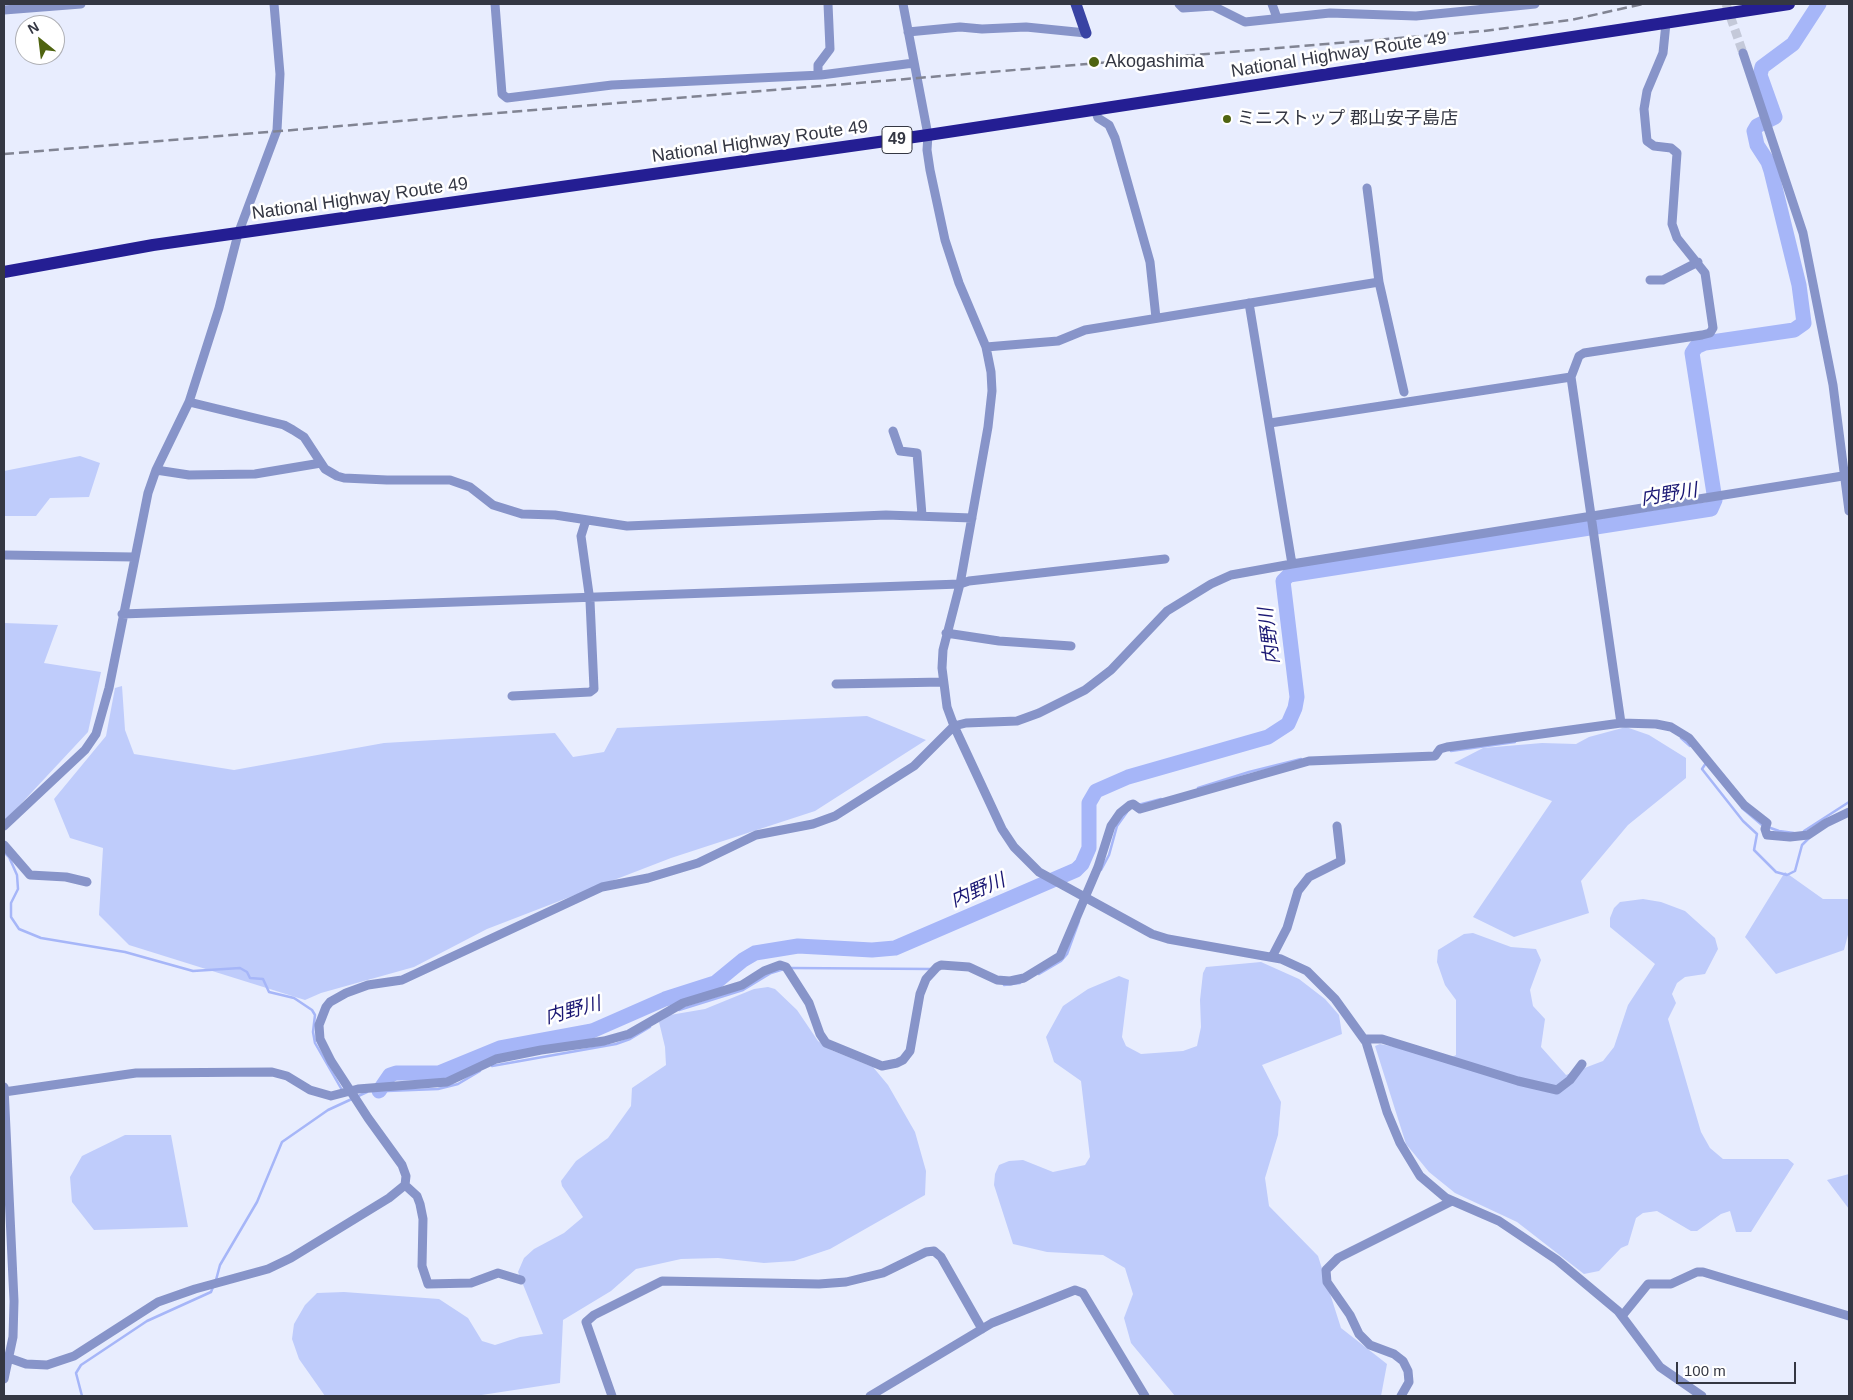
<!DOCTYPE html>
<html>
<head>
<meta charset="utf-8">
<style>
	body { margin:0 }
	#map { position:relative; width:1853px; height:1400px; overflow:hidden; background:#e8edfe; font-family:Arial,sans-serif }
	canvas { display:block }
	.frame { position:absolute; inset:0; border:5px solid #343743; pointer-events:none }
	.north { position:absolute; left:15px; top:15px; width:50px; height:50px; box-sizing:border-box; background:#fff; border:1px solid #aeafb4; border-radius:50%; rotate:331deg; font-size:14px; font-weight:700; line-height:20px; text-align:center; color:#343743 }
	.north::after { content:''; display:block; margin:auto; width:18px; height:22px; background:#4f6410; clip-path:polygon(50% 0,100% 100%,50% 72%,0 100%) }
	.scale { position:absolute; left:1676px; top:1362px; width:120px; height:22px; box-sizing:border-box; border:2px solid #343743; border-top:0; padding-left:6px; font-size:15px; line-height:18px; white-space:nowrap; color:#343743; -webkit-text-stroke:4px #fff; paint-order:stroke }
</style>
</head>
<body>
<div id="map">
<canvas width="1853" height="1400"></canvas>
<div class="frame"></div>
<div class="north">N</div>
<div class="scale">100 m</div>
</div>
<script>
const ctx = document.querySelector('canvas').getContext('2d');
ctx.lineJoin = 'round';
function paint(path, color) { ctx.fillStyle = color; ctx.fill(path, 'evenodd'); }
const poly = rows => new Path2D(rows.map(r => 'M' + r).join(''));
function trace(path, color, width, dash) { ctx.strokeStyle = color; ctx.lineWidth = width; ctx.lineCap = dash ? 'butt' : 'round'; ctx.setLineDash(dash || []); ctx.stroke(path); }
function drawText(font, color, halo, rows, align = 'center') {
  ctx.font = font + ' Arial,"Noto Sans JP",sans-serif'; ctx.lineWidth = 5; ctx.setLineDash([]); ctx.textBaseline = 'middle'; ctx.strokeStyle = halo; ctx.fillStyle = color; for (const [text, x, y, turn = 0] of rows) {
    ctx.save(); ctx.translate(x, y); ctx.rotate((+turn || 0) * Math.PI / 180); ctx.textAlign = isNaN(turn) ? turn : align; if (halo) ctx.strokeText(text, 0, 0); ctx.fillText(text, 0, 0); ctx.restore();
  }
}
paint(poly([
	[80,456,100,463,89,497,50,498,36,516,4,516,4,471],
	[4,623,58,625,44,663,101,672,88,732,4,822],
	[122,686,125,730,134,754,234,770,384,743,555,733,573,757,604,752,617,728,867,716,926,740,815,811,671,858,487,929,414,967,321,993,305,1000,129,945,99,915,103,848,70,838,54,799,106,736,115,688],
	[1626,727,1649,735,1686,758,1686,778,1628,825,1581,881,1589,913,1514,937,1473,917,1552,801,1454,763,1483,748,1542,743,1576,744,1589,737],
	[1785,872,1823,899,1849,899,1849,931,1844,950,1776,974,1745,937],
	[1643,899,1661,902,1685,911,1715,938,1718,949,1705,974,1685,977,1677,983,1672,994,1676,1003,1668,1019,1701,1132,1710,1148,1723,1159,1788,1159,1794,1164,1751,1232,1736,1232,1730,1211,1721,1214,1697,1231,1691,1231,1657,1211,1643,1213,1636,1218,1628,1245,1621,1248,1599,1271,1584,1274,1517,1222,1455,1193,1429,1172,1406,1144,1375,1046,1380,1044,1450,1058,1456,1055,1456,1000,1445,985,1437,962,1438,950,1464,934,1473,933,1511,947,1536,949,1541,960,1530,990,1533,1006,1545,1019,1541,1047,1566,1075,1603,1061,1614,1047,1628,1005,1655,964,1610,927,1610,918,1614,908,1620,902],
	[1261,962,1299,979,1325,999,1339,1015,1342,1034,1262,1065,1281,1102,1278,1135,1265,1178,1269,1206,1318,1256,1341,1328,1387,1364,1381,1396,1175,1396,1131,1343,1124,1318,1133,1294,1125,1268,1103,1255,1047,1252,1013,1244,994,1185,995,1174,999,1165,1009,1161,1023,1160,1053,1172,1085,1165,1090,1157,1081,1081,1054,1062,1046,1037,1063,1006,1088,989,1119,976,1129,980,1122,1037,1126,1046,1141,1054,1183,1051,1197,1046,1201,1027,1200,1000,1203,973,1206,967],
	[768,987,775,989,797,1010,818,1041,831,1050,873,1067,888,1085,915,1132,926,1171,925,1195,830,1249,794,1261,764,1263,718,1258,681,1259,636,1269,611,1291,563,1320,560,1383,475,1396,325,1396,299,1359,292,1339,294,1324,305,1305,317,1293,344,1292,439,1299,468,1318,482,1341,495,1345,520,1337,543,1334,518,1272,524,1258,534,1249,564,1233,583,1217,562,1186,561,1181,576,1161,608,1138,631,1106,632,1088,666,1065,665,1047,659,1022,670,1015,705,1009,754,989],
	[125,1135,171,1135,188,1227,94,1230,72,1202,70,1177,82,1156],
	[1849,1174,1849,1209,1827,1180]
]), '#bfccfb');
trace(poly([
	[1681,738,1690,746],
	[1451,751,1515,742],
	[1706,763,1702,769,1743,821,1757,834,1754,850,1776,872,1787,875,1795,871,1802,845,1809,838],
	[1198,788,1249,772,1301,759],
	[1138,805,1161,799],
	[1742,808,1762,825,1779,831,1794,833],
	[1804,831,1849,802],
	[4,852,9,857,17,875,18,889,11,903,11,917,19,929,41,938,125,952,193,971,240,968,247,972,250,978,263,979,269,992,294,998,312,1010,315,1015,313,1032,315,1043,342,1090],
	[1101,870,1109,855,1117,826,1127,812],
	[790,968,932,969],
	[1039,974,1061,961,1067,954,1079,921],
	[1004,985,1020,983],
	[679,1010,743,990,771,973,784,969],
	[492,1066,616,1044,630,1039,650,1027],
	[387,1091,438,1089,458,1084,480,1071],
	[216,1280,220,1265,257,1202,282,1142,328,1110,367,1092],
	[82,1396,76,1373,81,1365,147,1321,211,1292,213,1287]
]), '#a6b6f8', 2.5);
trace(poly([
	[379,1091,390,1075,396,1073,439,1073,500,1048,592,1031,665,999,715,983,743,960,755,953,798,946,872,950,895,948,1076,870,1082,864,1089,848,1089,803,1096,791,1128,777,1268,737,1288,724,1295,708,1297,697,1283,581,1289,575,1711,509,1715,500,1692,353,1696,347,1705,343,1794,330,1804,323,1799,285,1771,171,1768,162,1757,145,1754,131,1757,126,1775,117,1760,75,1762,67,1793,44,1819,4]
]), '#a6b6f8', 15);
trace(poly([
	[1726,4,1743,53]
]), '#c4c9d9', 9, [9, 4.5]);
trace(poly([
	[495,4,502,94,507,98,612,85,821,75,914,63],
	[903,4,928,135,927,150,930,170,945,240,959,283,986,347,991,372,992,391,988,427,960,584,943,650,942,668,947,707,954,726,1002,829,1014,847,1039,872,1152,934,1168,939,1281,959,1307,971,1335,999,1366,1042,1387,1112,1400,1143,1420,1176,1446,1198,1499,1221,1557,1260,1618,1311,1660,1367,1702,1396],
	[1179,4,1183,8,1213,6,1245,22,1330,13,1416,16,1535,4],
	[1272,4,1277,18],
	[4,10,81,4],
	[908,32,960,27,982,29,1026,27,1086,33],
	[1743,53,1803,233,1833,385,1849,511],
	[818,75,818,65,830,49,828,4],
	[1095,110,1098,118,1109,125,1115,138,1150,262,1156,318],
	[1367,188,1379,282,1404,392],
	[1650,280,1663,280,1698,262],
	[1249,303,1292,564],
	[986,347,1058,341,1085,330,1379,282],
	[189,402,284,425,293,430,304,437,325,469,337,476,344,478,387,480,450,480,470,487,493,505,522,514,555,515,627,526,886,515,972,518],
	[1270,423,1571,377],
	[893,431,900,451,917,453,922,515],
	[156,470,189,475,255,474,321,463],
	[4,555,134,557],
	[122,614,960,584,969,581,1165,559],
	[946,633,999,641,1071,646],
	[836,684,943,682],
	[512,696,590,692,594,689,590,601,581,536,586,520],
	[1621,723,1571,377,1579,356,1584,353,1702,335,1710,333,1713,328,1705,273,1677,238,1672,224,1677,153,1671,148,1654,146,1647,141,1644,109,1647,91,1663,53,1666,23],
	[4,826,85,750,96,734,109,688,148,493,156,470,189,402,219,308,238,234,277,130,280,74,274,4],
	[4,845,30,875,66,877,87,882],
	[1272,957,1287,928,1298,891,1309,877,1341,861,1337,826],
	[1364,1039,1382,1039,1518,1081,1557,1090,1570,1080,1582,1064],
	[4,1092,136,1073,272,1072,287,1076,310,1090,331,1096,358,1089,447,1082,496,1059,541,1050,604,1041,629,1034,683,1003,742,985,764,971,780,965,786,967,809,1003,820,1034,826,1043,882,1066,897,1063,903,1060,910,1051,920,994,926,979,937,967,941,965,969,967,997,980,1010,981,1024,978,1060,956,1098,867,1111,826,1120,813,1130,805,1133,804,1140,809,1309,761,1435,756,1440,749,1447,747,1621,723,1656,724,1671,727,1689,738,1744,805,1767,823,1765,829,1767,835,1790,837,1808,835,1826,823,1849,812],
	[405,1185,417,1196,420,1204,423,1219,422,1266,428,1284,471,1283,498,1273,521,1280],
	[1622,1316,1648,1284,1671,1284,1697,1272,1703,1272,1849,1316],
	[9,1358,26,1364,47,1365,74,1356,158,1302,195,1289,268,1269,291,1258,389,1198,405,1185,406,1176,402,1165,368,1118,331,1061,320,1039,319,1025,326,1007,330,1002,346,993,368,985,402,980,602,887,648,878,698,863,756,835,813,824,835,816,914,766,954,726,966,723,1017,721,1039,713,1085,690,1111,670,1167,611,1211,584,1231,575,1292,564,1849,475],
	[4,1379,13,1337,14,1301,4,1087],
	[612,1396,586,1322,594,1315,662,1281,819,1284,846,1282,883,1273,926,1252,934,1251,941,1257,982,1329],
	[870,1396,992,1323,1075,1290,1083,1293,1145,1396],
	[1401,1396,1409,1382,1408,1371,1403,1361,1394,1354,1370,1345,1359,1334,1350,1315,1327,1282,1326,1270,1338,1258,1452,1201]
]), '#8794c9', 9);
trace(poly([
	[1076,4,1086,33]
]), '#3943a3', 11);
trace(poly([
	[4,272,153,245,928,135,1789,4]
]), '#241e93', 12);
trace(poly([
	[4,154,1483,31,1571,20,1643,4]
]), '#818493', 2.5, [10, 5]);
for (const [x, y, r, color] of [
	[1094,62,6,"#4f6410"],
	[1227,119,5,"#4f6410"]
]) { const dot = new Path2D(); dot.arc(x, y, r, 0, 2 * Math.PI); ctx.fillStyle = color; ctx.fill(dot); trace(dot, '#fff', 2); }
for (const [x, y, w] of [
	[897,140,30]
]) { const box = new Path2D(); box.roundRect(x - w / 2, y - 13.5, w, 27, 4); ctx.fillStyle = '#fff'; ctx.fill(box); trace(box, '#343743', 1); }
drawText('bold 16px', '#343743', null, [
	["49",897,140]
]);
drawText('18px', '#343743', '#fff', [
	["National Highway Route 49",1339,55,-9],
	["National Highway Route 49",760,142,-8],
	["National Highway Route 49",360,199,-8]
]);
drawText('18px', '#343743', '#fff', [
	["Akogashima",1105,62],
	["ミニストップ 郡山安子島店",1237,119]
], 'left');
drawText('italic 19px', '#1a1773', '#fff', [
	["内野川",1669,495,-9],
	["内野川",1270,636,-97],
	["内野川",978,891,-23],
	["内野川",573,1011,-15]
]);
</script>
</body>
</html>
